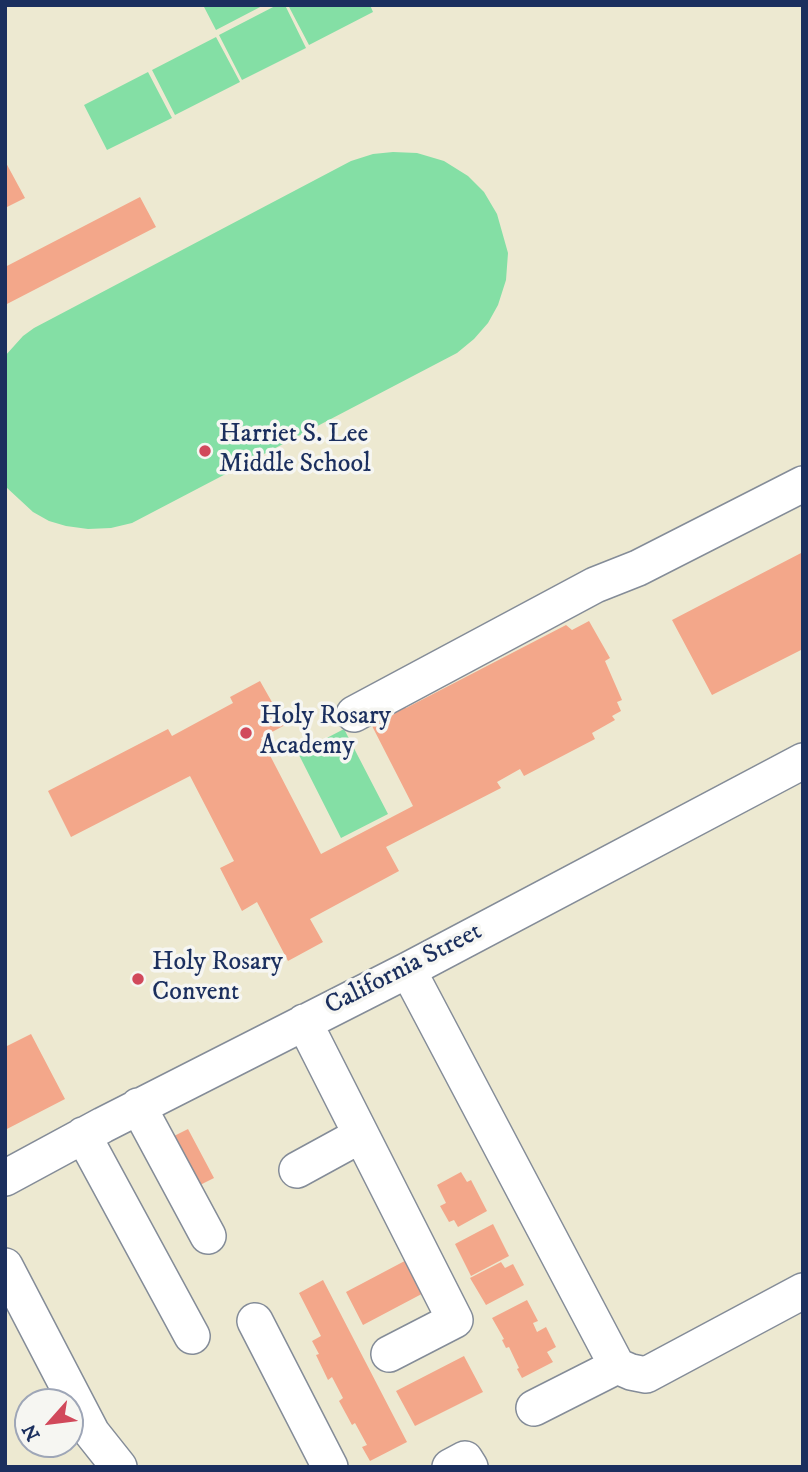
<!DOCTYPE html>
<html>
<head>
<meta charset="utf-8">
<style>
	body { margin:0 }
	#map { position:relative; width:808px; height:1472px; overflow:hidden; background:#ede9d1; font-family:"IM FELL DW Pica",serif }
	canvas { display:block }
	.frame { position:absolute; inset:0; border:7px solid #1b2f5e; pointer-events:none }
	.north { position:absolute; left:14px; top:1388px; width:70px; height:70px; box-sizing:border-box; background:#f6f6f2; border:2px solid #9ea6b7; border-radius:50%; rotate:242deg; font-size:19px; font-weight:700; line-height:28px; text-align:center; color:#1b2f5e }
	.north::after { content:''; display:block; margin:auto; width:24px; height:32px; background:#d1495b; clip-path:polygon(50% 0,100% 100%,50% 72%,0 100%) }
</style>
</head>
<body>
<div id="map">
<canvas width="808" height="1472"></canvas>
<div class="frame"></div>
<div class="north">N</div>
</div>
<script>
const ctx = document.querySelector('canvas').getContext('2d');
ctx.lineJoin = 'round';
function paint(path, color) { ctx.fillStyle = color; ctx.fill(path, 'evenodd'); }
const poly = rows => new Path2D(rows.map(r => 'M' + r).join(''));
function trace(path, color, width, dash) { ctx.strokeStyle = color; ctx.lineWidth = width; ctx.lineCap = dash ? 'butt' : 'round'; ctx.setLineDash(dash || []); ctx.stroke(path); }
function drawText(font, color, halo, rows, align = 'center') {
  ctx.font = font + ' "IM FELL DW Pica",serif'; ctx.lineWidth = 7; ctx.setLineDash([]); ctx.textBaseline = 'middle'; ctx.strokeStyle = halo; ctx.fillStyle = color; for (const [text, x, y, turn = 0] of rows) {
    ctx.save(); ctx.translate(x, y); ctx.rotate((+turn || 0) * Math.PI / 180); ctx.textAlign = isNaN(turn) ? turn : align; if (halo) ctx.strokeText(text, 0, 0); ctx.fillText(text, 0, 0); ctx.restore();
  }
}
paint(poly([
	[203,5,264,5,216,30],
	[277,5,285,5,306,48,242,80,219,35],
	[288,5,370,5,373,12,309,45],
	[216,37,240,82,175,115,152,70],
	[148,72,172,118,107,150,84,105],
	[393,152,417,153,444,161,468,176,484,192,497,214,508,253,506,280,498,305,488,323,474,339,457,353,132,523,111,528,88,529,66,526,49,521,33,512,6,487,5,356,23,336,34,328,351,161,373,154],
	[344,729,388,814,341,838,298,753]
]), '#84dfa5');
paint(poly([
	[5,161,25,198,5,208],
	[140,197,156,227,5,305,5,267],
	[803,552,803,649,712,695,672,620],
	[589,621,610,658,605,661,622,700,617,702,621,711,612,716,615,720,592,733,595,739,524,776,520,769,497,782,501,788,386,847,399,871,310,919,323,942,288,961,257,902,242,911,220,868,234,861,190,776,71,837,48,791,168,729,172,736,233,703,230,697,260,681,285,725,261,738,321,854,413,806,369,720,402,701,406,708,566,625,572,630],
	[31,1034,65,1099,5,1130,5,1047],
	[188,1129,214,1178,190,1190,164,1141],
	[461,1172,467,1182,471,1180,487,1211,458,1227,454,1220,449,1222,440,1206,446,1203,437,1185],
	[493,1224,509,1256,471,1276,455,1244],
	[416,1255,433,1288,363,1325,346,1292],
	[501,1262,505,1268,513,1264,524,1285,486,1305,470,1278],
	[323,1280,407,1442,370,1461,362,1447,367,1445,355,1423,352,1425,339,1401,343,1398,332,1377,328,1380,316,1355,319,1354,312,1341,321,1336,299,1293],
	[527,1300,538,1321,533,1323,537,1332,546,1327,556,1347,547,1352,553,1362,522,1378,517,1369,519,1368,509,1347,506,1348,502,1340,504,1339,492,1318],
	[464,1356,483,1392,415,1426,396,1391]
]), '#f3a78a');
const minor = poly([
	[354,714,595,585,638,568,803,484],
	[408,970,617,1366,631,1372,646,1375,803,1291],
	[304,1022,455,1320,389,1354],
	[138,1106,208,1236],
	[83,1135,192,1336],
	[297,1170,361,1135],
	[5,1178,103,1125,408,970,803,761],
	[5,1266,92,1433,119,1467],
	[255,1321,330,1467],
	[534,1408,617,1366],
	[450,1467,465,1459,470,1467]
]);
trace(minor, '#848c98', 38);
trace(minor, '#fff', 35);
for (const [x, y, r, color] of [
	[205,451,7,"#d1495b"],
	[246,733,7,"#d1495b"],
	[138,979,7,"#d1495b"]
]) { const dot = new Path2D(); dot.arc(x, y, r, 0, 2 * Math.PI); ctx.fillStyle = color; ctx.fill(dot); trace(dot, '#f6f6f2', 2.5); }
drawText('26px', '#1b2f5e', '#f6f6f2', [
	["Harriet S. Lee",219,436],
	["Middle School",219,466],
	["Holy Rosary",260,718],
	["Academy",260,748],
	["Holy Rosary",152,964],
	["Convent",152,994]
], 'left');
drawText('26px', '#1b2f5e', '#f6f6f2', [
	["California Street",404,970,-27]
]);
</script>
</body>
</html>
